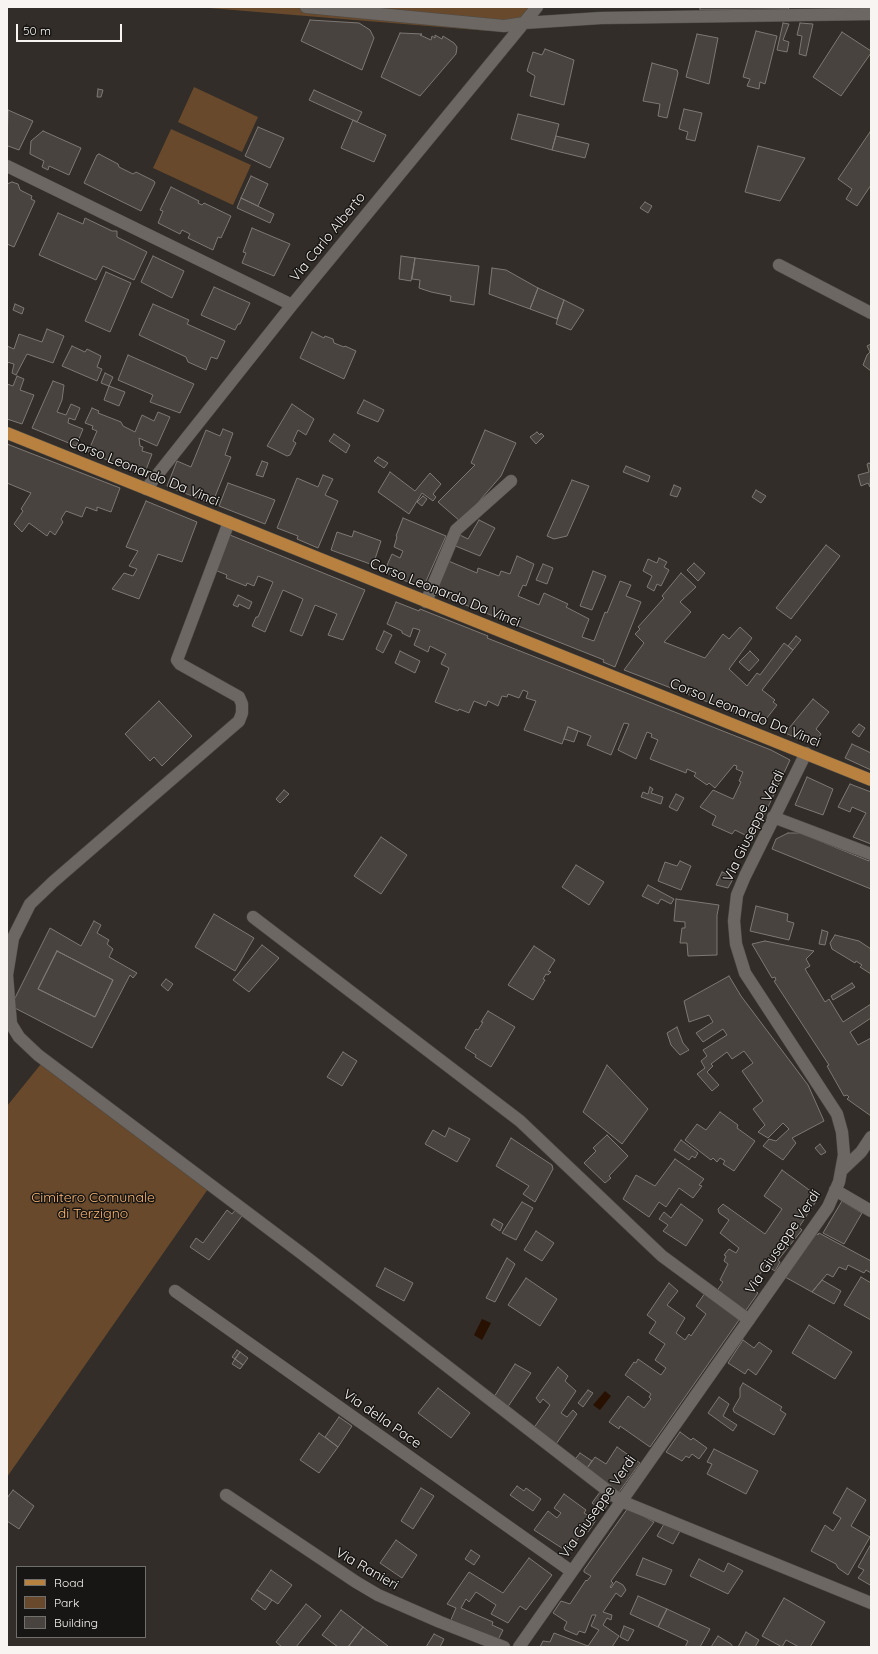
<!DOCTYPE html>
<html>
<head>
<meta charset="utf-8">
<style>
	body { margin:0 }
	#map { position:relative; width:878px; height:1654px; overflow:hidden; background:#322d29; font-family:Quicksand,sans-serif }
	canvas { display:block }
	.frame { position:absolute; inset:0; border:8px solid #f7f4f1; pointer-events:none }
	.legend { position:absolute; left:16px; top:1566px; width:130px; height:72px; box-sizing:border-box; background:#181614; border:1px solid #716f6c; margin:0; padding:5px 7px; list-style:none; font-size:12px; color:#f7f4f1 }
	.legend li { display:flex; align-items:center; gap:8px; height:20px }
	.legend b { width:20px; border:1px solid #716f6c }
	.scale { position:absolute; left:16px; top:24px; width:106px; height:18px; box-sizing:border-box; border:2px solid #f7f4f1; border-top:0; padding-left:5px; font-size:12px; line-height:14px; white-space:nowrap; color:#f7f4f1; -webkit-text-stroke:3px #181614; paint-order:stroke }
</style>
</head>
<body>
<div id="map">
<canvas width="878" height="1654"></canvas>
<div class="frame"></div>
<ul class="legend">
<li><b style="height:5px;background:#b8813f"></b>Road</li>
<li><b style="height:11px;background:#68492b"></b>Park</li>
<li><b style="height:11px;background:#48433e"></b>Building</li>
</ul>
<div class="scale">50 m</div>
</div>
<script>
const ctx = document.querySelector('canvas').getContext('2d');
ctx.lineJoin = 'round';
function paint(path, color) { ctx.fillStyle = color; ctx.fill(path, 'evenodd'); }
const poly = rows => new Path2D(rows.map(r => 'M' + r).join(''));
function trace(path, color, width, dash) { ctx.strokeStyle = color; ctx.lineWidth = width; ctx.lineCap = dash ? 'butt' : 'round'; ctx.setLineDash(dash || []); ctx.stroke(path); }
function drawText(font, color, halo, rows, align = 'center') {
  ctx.font = font + ' Quicksand,sans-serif'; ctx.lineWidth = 3; ctx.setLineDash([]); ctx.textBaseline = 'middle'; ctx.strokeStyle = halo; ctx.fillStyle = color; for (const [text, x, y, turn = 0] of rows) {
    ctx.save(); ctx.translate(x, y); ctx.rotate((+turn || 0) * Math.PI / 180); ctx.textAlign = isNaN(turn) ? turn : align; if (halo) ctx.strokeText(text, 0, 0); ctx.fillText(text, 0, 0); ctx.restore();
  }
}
paint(poly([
	[197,7,543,7,530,23,489,31],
	[194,87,258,117,242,152,178,122],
	[171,129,251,165,233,205,153,168],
	[41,1064,208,1189,7,1477,7,1106]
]), '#68492b');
paint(poly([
	[482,1319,491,1323,482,1340,474,1335],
	[605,1391,611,1396,600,1410,593,1405]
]), '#281100');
const building = poly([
	[700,7,790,7,788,9,700,10,700,7],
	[310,20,359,23,370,30,374,38,362,70,301,41,310,20],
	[783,23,789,24,783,40,789,42,787,52,777,50,783,23],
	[800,23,813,24,806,56,799,54,802,36,797,35,800,23],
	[756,31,777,36,765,84,760,82,759,89,747,86,750,79,743,77,756,31],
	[842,32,871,51,871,53,841,96,813,77,842,32],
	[400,33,422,34,420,35,431,40,432,36,435,38,435,35,442,39,443,36,454,43,457,47,456,54,420,96,381,77,400,33],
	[697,34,718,38,709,84,686,77,697,34],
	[545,49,574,60,564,105,530,96,535,76,527,71,533,52,542,55,545,49],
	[652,63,677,70,678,73,667,118,658,116,660,104,643,101,652,63],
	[98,89,103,90,101,97,97,97,98,89],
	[314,90,362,112,357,122,309,100,314,90],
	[684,109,702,113,695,141,686,139,688,132,679,129,684,109],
	[8,110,33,121,19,150,8,146,7,148,8,110],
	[518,114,559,124,552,150,511,139,518,114],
	[353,120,386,135,374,162,341,148,353,120],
	[258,127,284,138,270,168,245,156,258,127],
	[43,131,81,148,69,175,49,166,48,170,42,167,44,161,30,154,31,141,43,131],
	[870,132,871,133,871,185,857,206,846,199,852,189,838,179,870,132],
	[556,136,589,144,585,158,552,150,556,136],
	[758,146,805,158,780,201,745,192,758,146],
	[99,154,118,164,119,167,133,174,136,172,154,181,155,183,141,211,84,183,97,155,99,154],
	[251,176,268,184,258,206,241,198,251,176],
	[12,182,18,184,20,190,32,196,31,199,35,201,14,247,7,244,7,184,12,182],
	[171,187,199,201,198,203,202,205,204,203,231,216,221,238,218,237,213,250,188,238,190,234,182,230,180,234,158,223,163,211,160,210,171,187],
	[241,198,274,214,270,223,237,208,241,198],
	[645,202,652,206,648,213,640,208,645,202],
	[58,213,83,224,85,218,112,231,117,231,117,237,147,252,134,280,103,266,96,280,39,255,58,213],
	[252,228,290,244,274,276,242,263,246,253,243,252,252,228],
	[153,256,184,271,172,298,141,282,153,256],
	[401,256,415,258,411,281,399,279,401,256],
	[415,258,479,266,474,305,450,301,451,296,431,292,419,288,420,280,412,279,415,258],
	[492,268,506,270,538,288,530,309,489,294,492,268],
	[106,272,131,283,110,332,85,321,106,272],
	[214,287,250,303,240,324,238,324,235,330,201,315,214,287],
	[538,288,564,300,557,319,530,309,538,288],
	[564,300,584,310,571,330,556,324,564,300],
	[15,304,24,308,22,314,13,310,15,304],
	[153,304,189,320,187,324,225,341,217,359,211,357,206,370,188,362,186,357,139,335,153,304],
	[47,329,64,336,53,363,27,354,16,375,12,373,14,364,7,362,7,346,14,349,19,334,42,342,47,329],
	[312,332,324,338,325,336,333,339,334,343,344,347,345,346,356,351,344,379,300,358,312,332],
	[871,344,871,371,863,365,867,355,870,352,867,346,871,344],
	[72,346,85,352,87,349,101,356,97,367,102,369,97,381,62,366,72,346],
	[128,355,194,384,180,413,150,402,153,395,118,380,128,355],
	[105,373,113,377,109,386,101,383,105,373],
	[17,376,24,379,20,390,34,395,22,424,7,419,7,384,13,386,17,376],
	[53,381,64,385,62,400,57,412,66,415,71,404,80,408,75,420,69,418,68,423,83,429,76,446,32,428,53,381],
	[109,386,125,392,119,406,104,400,109,386],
	[364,400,384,410,378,422,357,413,364,400],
	[292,404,314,419,306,435,298,430,293,441,296,443,290,455,287,456,267,446,292,404],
	[92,408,99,411,98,413,121,422,123,426,135,432,142,415,154,421,158,412,170,417,157,446,139,438,140,446,143,447,142,451,152,454,144,475,88,452,97,431,92,429,93,426,85,423,92,408],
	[223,429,233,433,225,455,231,457,212,504,167,486,177,461,191,467,206,430,220,436,223,429],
	[485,430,516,443,501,476,461,522,438,502,475,465,471,463,485,430],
	[537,432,540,435,541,433,544,436,536,444,530,437,537,432],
	[334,434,350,445,346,453,329,441,334,434],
	[7,444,120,488,111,512,97,507,97,511,86,507,82,517,66,511,61,519,63,522,55,535,50,531,47,536,29,523,22,532,14,524,23,511,21,509,31,493,7,483,7,444],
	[378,457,388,463,384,468,374,461,378,457],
	[262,461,268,463,263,477,256,475,262,461],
	[869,463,871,465,870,487,868,483,861,486,858,475,869,472,867,464,869,463],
	[626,466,650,476,648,482,623,472,626,466],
	[390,472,415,491,430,473,441,484,433,494,436,497,433,501,422,493,409,514,378,492,390,472],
	[323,475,333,479,325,495,338,501,318,548,297,539,298,536,277,528,297,478,318,487,323,475],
	[572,480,589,486,567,536,554,539,547,536,572,480],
	[228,483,275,500,265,524,219,506,228,483],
	[674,485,681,488,677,497,670,495,674,485],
	[756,490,766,496,761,503,752,497,756,490],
	[423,496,427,499,422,506,417,502,423,496],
	[146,501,197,522,182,562,158,554,139,599,112,589,124,573,133,576,137,569,129,566,138,551,126,547,146,501],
	[403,518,446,536,423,588,384,572,392,554,400,558,403,551,394,547,397,537,396,536,403,518],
	[479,520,495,528,480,556,453,545,458,534,468,539,479,520],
	[354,531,381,541,373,565,331,550,337,532,352,537,354,531],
	[230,535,365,590,343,640,328,635,337,614,315,605,302,636,290,631,303,599,283,590,265,632,252,626,256,617,258,617,273,582,258,576,254,586,247,583,246,586,226,578,227,575,215,570,230,535],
	[826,545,840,556,791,619,776,608,826,545],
	[517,556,534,564,526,586,523,585,518,596,539,605,544,593,568,604,566,607,589,619,582,637,594,641,605,612,607,613,620,581,631,585,626,596,641,602,615,667,603,662,604,660,433,592,446,560,477,573,478,568,499,576,501,571,510,574,517,556],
	[659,558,667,562,664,567,669,570,661,586,657,584,654,591,647,587,652,576,643,571,648,559,657,563,659,558],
	[694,563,705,573,698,581,687,570,694,563],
	[543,564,553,568,547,584,536,580,543,564],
	[593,571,606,576,592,610,580,606,593,571],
	[681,573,696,587,680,602,691,612,664,642,705,658,723,634,729,639,740,627,752,638,729,669,747,686,757,673,760,675,784,643,793,650,762,690,775,700,773,702,777,705,763,723,624,670,644,643,635,634,640,629,638,627,664,598,662,596,681,573],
	[238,595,252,602,249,609,239,604,238,607,233,605,238,595],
	[396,602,419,611,420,609,488,636,487,638,771,750,790,760,753,839,735,830,732,834,712,825,716,816,700,807,713,790,733,799,741,782,739,781,743,772,736,769,737,766,734,765,715,788,709,783,707,785,694,776,696,773,687,769,686,773,650,759,658,740,651,737,652,734,647,732,636,759,618,750,629,724,624,723,611,755,587,745,591,736,568,727,562,744,524,730,536,701,526,698,528,692,523,690,519,698,508,694,507,697,502,696,498,706,488,701,486,706,474,701,469,713,459,709,458,711,435,702,449,668,441,664,446,654,430,646,428,652,414,645,420,630,413,628,410,637,402,633,402,631,387,624,396,602],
	[384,631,392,635,383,653,376,649,384,631],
	[796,636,801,640,793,650,788,646,796,636],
	[400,651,420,661,415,673,395,663,400,651],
	[750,651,759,660,749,671,739,662,750,651],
	[813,699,829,712,816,729,821,734,814,745,785,733,813,699],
	[159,701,192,736,162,766,154,757,150,761,125,734,159,701],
	[859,724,865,728,859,737,852,732,859,724],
	[568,727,578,731,574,742,564,739,568,727],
	[852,744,871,753,871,770,845,758,852,744],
	[807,777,833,789,823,815,795,805,807,777],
	[850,784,871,792,871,844,853,837,866,813,852,807,850,812,838,807,850,784],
	[650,787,653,789,651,793,663,797,661,804,641,797,643,792,648,794,650,787],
	[284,790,289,794,280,803,276,799,284,790],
	[676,794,684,798,677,811,669,807,676,794],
	[788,833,800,833,869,861,869,859,871,859,871,889,772,849,776,839,788,833],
	[381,837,407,855,381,894,354,876,381,837],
	[680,861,691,866,681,890,658,881,665,862,677,866,680,861],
	[576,865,604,882,589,905,562,887,576,865],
	[722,872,734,877,728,888,716,885,722,872],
	[648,885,674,899,671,904,661,899,658,904,642,896,648,885],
	[676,899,719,905,717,915,717,955,688,956,687,943,680,943,682,928,685,928,685,922,674,921,676,899],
	[756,906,788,914,787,921,794,923,789,940,750,931,756,906],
	[214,914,254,938,235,971,195,947,214,914],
	[94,921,101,925,97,933,109,940,107,944,113,949,109,957,137,973,133,978,130,975,92,1048,11,1006,50,928,81,946,94,921],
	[57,951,113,980,95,1017,38,989,57,951],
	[822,930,828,932,825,945,819,944,822,930],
	[835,935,859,941,871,949,871,974,860,967,862,965,856,961,855,963,832,949,830,943,835,935],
	[765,941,814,951,806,959,810,966,805,969,825,1002,829,999,843,1022,871,1004,871,1018,850,1032,858,1045,871,1038,871,1116,847,1099,849,1097,847,1095,844,1096,827,1066,829,1065,774,981,776,980,775,977,772,978,752,944,765,941],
	[262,945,279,958,249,992,233,980,262,945],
	[534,946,555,960,548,971,551,972,548,975,546,974,543,979,545,980,533,1000,508,985,534,946],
	[57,951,113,980,95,1017,38,989,57,951],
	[729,976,741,996,808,1085,824,1121,792,1138,796,1143,783,1160,763,1146,769,1139,776,1141,789,1129,783,1123,768,1138,758,1132,765,1125,753,1109,763,1101,742,1071,753,1063,744,1051,732,1059,727,1052,711,1064,713,1066,707,1072,719,1085,712,1091,697,1074,705,1068,701,1061,707,1056,703,1050,727,1035,723,1029,703,1042,696,1033,713,1022,709,1015,689,1022,684,1001,729,976],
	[166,979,173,984,168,991,161,985,166,979],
	[852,983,855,987,833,1000,831,996,852,983],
	[488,1011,515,1027,491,1067,475,1057,476,1055,465,1048,476,1029,478,1030,483,1022,481,1022,488,1011],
	[677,1027,683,1043,689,1050,680,1055,671,1045,667,1033,677,1027],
	[343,1052,357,1061,342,1086,327,1077,343,1052],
	[607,1065,648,1109,622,1144,583,1112,607,1065],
	[720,1112,738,1125,737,1128,755,1141,734,1171,723,1164,725,1161,720,1158,717,1162,713,1158,711,1160,685,1140,697,1124,706,1130,720,1112],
	[449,1128,470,1139,457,1162,425,1144,433,1130,445,1137,449,1128],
	[607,1135,628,1156,609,1176,611,1178,605,1183,584,1163,596,1151,593,1148,607,1135],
	[511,1138,552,1165,553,1169,535,1202,523,1194,529,1186,496,1166,511,1138],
	[681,1140,698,1153,695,1158,692,1156,689,1160,674,1150,681,1140],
	[820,1144,826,1152,821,1155,815,1148,820,1144],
	[675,1159,704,1179,699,1185,702,1186,693,1198,679,1188,666,1207,659,1202,649,1217,623,1199,636,1175,655,1186,675,1159],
	[782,1170,816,1195,817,1200,799,1227,802,1230,778,1260,780,1262,775,1271,765,1265,755,1283,753,1282,749,1286,758,1293,744,1313,716,1292,723,1282,720,1280,728,1264,724,1261,726,1256,724,1255,729,1249,736,1253,739,1248,720,1233,729,1220,719,1213,718,1209,723,1204,765,1234,782,1209,764,1196,782,1170],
	[842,1201,862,1213,844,1244,823,1233,842,1201],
	[522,1202,533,1208,516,1240,502,1233,522,1202],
	[681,1204,703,1220,686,1246,663,1231,668,1225,659,1219,664,1212,671,1218,681,1204],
	[237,1208,244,1213,209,1260,190,1247,196,1238,203,1243,227,1210,232,1214,237,1208],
	[494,1219,503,1224,500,1231,491,1225,494,1219],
	[536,1231,554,1243,542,1261,524,1250,536,1231],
	[816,1233,818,1235,819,1233,871,1261,871,1273,866,1270,864,1273,848,1265,846,1270,839,1267,833,1277,827,1274,812,1292,785,1277,816,1233],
	[507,1258,515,1264,495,1302,486,1298,507,1258],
	[385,1268,413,1283,404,1301,376,1286,385,1268],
	[861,1277,871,1283,871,1320,844,1305,861,1277],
	[526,1278,557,1299,540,1326,508,1305,526,1278],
	[822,1280,841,1291,834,1304,812,1292,822,1280],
	[669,1283,678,1291,667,1305,685,1318,676,1333,685,1340,689,1334,691,1336,706,1314,696,1306,705,1293,739,1320,650,1447,620,1426,619,1429,609,1422,628,1396,644,1408,651,1399,649,1397,651,1394,625,1375,634,1362,636,1363,638,1359,661,1375,666,1368,655,1360,665,1344,649,1333,656,1322,647,1315,669,1283],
	[809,1325,852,1352,835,1379,792,1353,809,1325],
	[743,1340,754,1348,759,1342,772,1351,756,1375,748,1369,745,1374,728,1363,743,1340],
	[237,1350,240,1352,235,1359,232,1357,237,1350],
	[240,1352,248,1358,243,1365,235,1359,240,1352],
	[235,1359,243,1365,240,1369,232,1364,235,1359],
	[515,1364,531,1373,507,1408,494,1397,515,1364],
	[558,1367,568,1376,565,1381,576,1391,561,1413,567,1417,573,1410,577,1414,554,1447,533,1429,550,1405,543,1399,540,1403,536,1398,558,1367],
	[743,1383,782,1407,780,1410,786,1414,774,1435,734,1412,733,1409,740,1397,740,1388,743,1383],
	[438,1388,470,1413,451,1438,418,1413,438,1388],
	[588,1390,593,1393,583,1407,578,1403,588,1390],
	[719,1397,729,1404,723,1416,737,1425,733,1431,708,1413,719,1397],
	[339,1417,352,1426,338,1447,325,1437,339,1417],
	[680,1432,691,1440,693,1438,707,1448,699,1459,692,1454,689,1458,686,1456,682,1461,666,1452,680,1432],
	[319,1433,338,1447,319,1473,300,1460,319,1433],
	[617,1447,640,1463,619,1492,585,1471,595,1457,606,1464,617,1447],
	[714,1449,758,1471,746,1494,707,1474,712,1464,707,1462,714,1449],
	[580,1453,592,1461,585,1471,573,1462,580,1453],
	[517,1486,524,1491,526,1488,541,1499,533,1511,510,1495,517,1486],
	[421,1488,434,1496,413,1529,401,1521,421,1488],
	[847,1488,866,1500,851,1526,870,1537,848,1575,838,1568,836,1564,811,1551,825,1525,833,1531,841,1518,833,1513,847,1488],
	[13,1490,34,1506,19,1529,7,1521,7,1498,13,1490],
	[600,1492,611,1500,603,1511,592,1503,600,1492],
	[564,1494,586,1510,584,1513,596,1520,588,1532,585,1530,568,1552,534,1530,548,1511,557,1518,561,1513,554,1508,564,1494],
	[628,1508,654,1522,611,1581,613,1583,610,1587,611,1588,616,1581,623,1585,626,1590,621,1597,616,1593,603,1612,612,1615,611,1620,607,1618,603,1625,619,1636,612,1647,540,1647,543,1641,550,1642,554,1633,588,1646,599,1630,591,1626,596,1615,592,1615,585,1633,579,1631,577,1635,565,1630,564,1628,567,1622,553,1613,561,1601,570,1604,586,1580,587,1581,591,1576,584,1572,584,1570,628,1508],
	[664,1524,680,1531,673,1544,657,1536,664,1524],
	[396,1540,417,1555,402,1578,380,1563,396,1540],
	[871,1544,871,1583,870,1585,858,1578,864,1570,858,1567,871,1544],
	[471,1550,480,1556,474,1565,465,1559,471,1550],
	[529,1558,552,1575,526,1610,520,1606,508,1623,491,1614,496,1605,476,1592,469,1602,466,1599,461,1608,493,1622,492,1625,503,1630,498,1640,450,1622,456,1608,447,1604,469,1572,503,1593,529,1558],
	[643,1558,672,1570,665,1585,636,1575,643,1558],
	[699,1559,724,1572,728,1563,743,1571,728,1594,690,1576,699,1559],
	[271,1570,292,1585,278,1604,257,1590,271,1570],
	[257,1590,272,1600,265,1610,251,1599,257,1590],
	[638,1596,667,1609,658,1627,630,1614,638,1596],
	[784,1598,825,1622,810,1647,799,1647,786,1640,782,1647,762,1636,784,1598],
	[306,1604,321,1616,296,1647,282,1647,276,1642,306,1604],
	[667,1609,710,1629,700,1647,685,1647,688,1641,658,1627,667,1609],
	[341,1610,363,1627,348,1647,338,1647,322,1635,341,1610],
	[624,1626,634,1630,628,1641,620,1637,624,1626],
	[363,1627,388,1646,388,1647,348,1647,363,1627],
	[746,1632,759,1640,755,1647,738,1647,746,1632],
	[434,1634,444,1639,440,1647,426,1647,434,1634],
	[718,1636,731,1644,733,1647,711,1647,718,1636]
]);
paint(building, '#48433e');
trace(building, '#7e7873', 1);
const minor = poly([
	[306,7,504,26,524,23,601,18,871,14],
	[7,166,292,305],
	[779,265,871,313],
	[146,489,292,305,537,7],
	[229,522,177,660,180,664,239,697,242,704,242,713,239,721,53,882,30,904,13,938,7,975,11,1024,19,1037,38,1055,301,1253,621,1501,871,1603],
	[426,602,456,530,511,481],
	[773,817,871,854],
	[253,917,520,1121,662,1256,749,1320],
	[841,1171,861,1152,871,1137],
	[835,1190,871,1211],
	[175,1291,571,1571],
	[226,1495,356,1582,378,1595,440,1622,504,1647],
	[519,1647,828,1207,839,1182,844,1155,842,1132,837,1114,745,973,736,944,734,921,737,895,745,876,806,753]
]);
const major = poly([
	[7,433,871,780]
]);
trace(minor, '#4e4b47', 13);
trace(major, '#4e4b47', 13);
trace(minor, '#6c6762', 12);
trace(major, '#b8813f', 12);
drawText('14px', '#f7f4f1', '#181614', [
	["Via Carlo Alberto",328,237,-51],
	["Corso Leonardo Da Vinci",144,472,22],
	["Corso Leonardo Da Vinci",445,593,22],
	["Corso Leonardo Da Vinci",745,713,22],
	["Via Giuseppe Verdi",754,826,-64],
	["Via Giuseppe Verdi",783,1242,-56],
	["Via della Pace",382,1419,35],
	["Via Giuseppe Verdi",598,1507,-55],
	["Via Ranieri",367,1569,30]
]);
drawText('14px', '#feb773', '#181614', [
	["Cimitero Comunale",93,1198],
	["di Terzigno",93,1214]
]);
</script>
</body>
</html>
